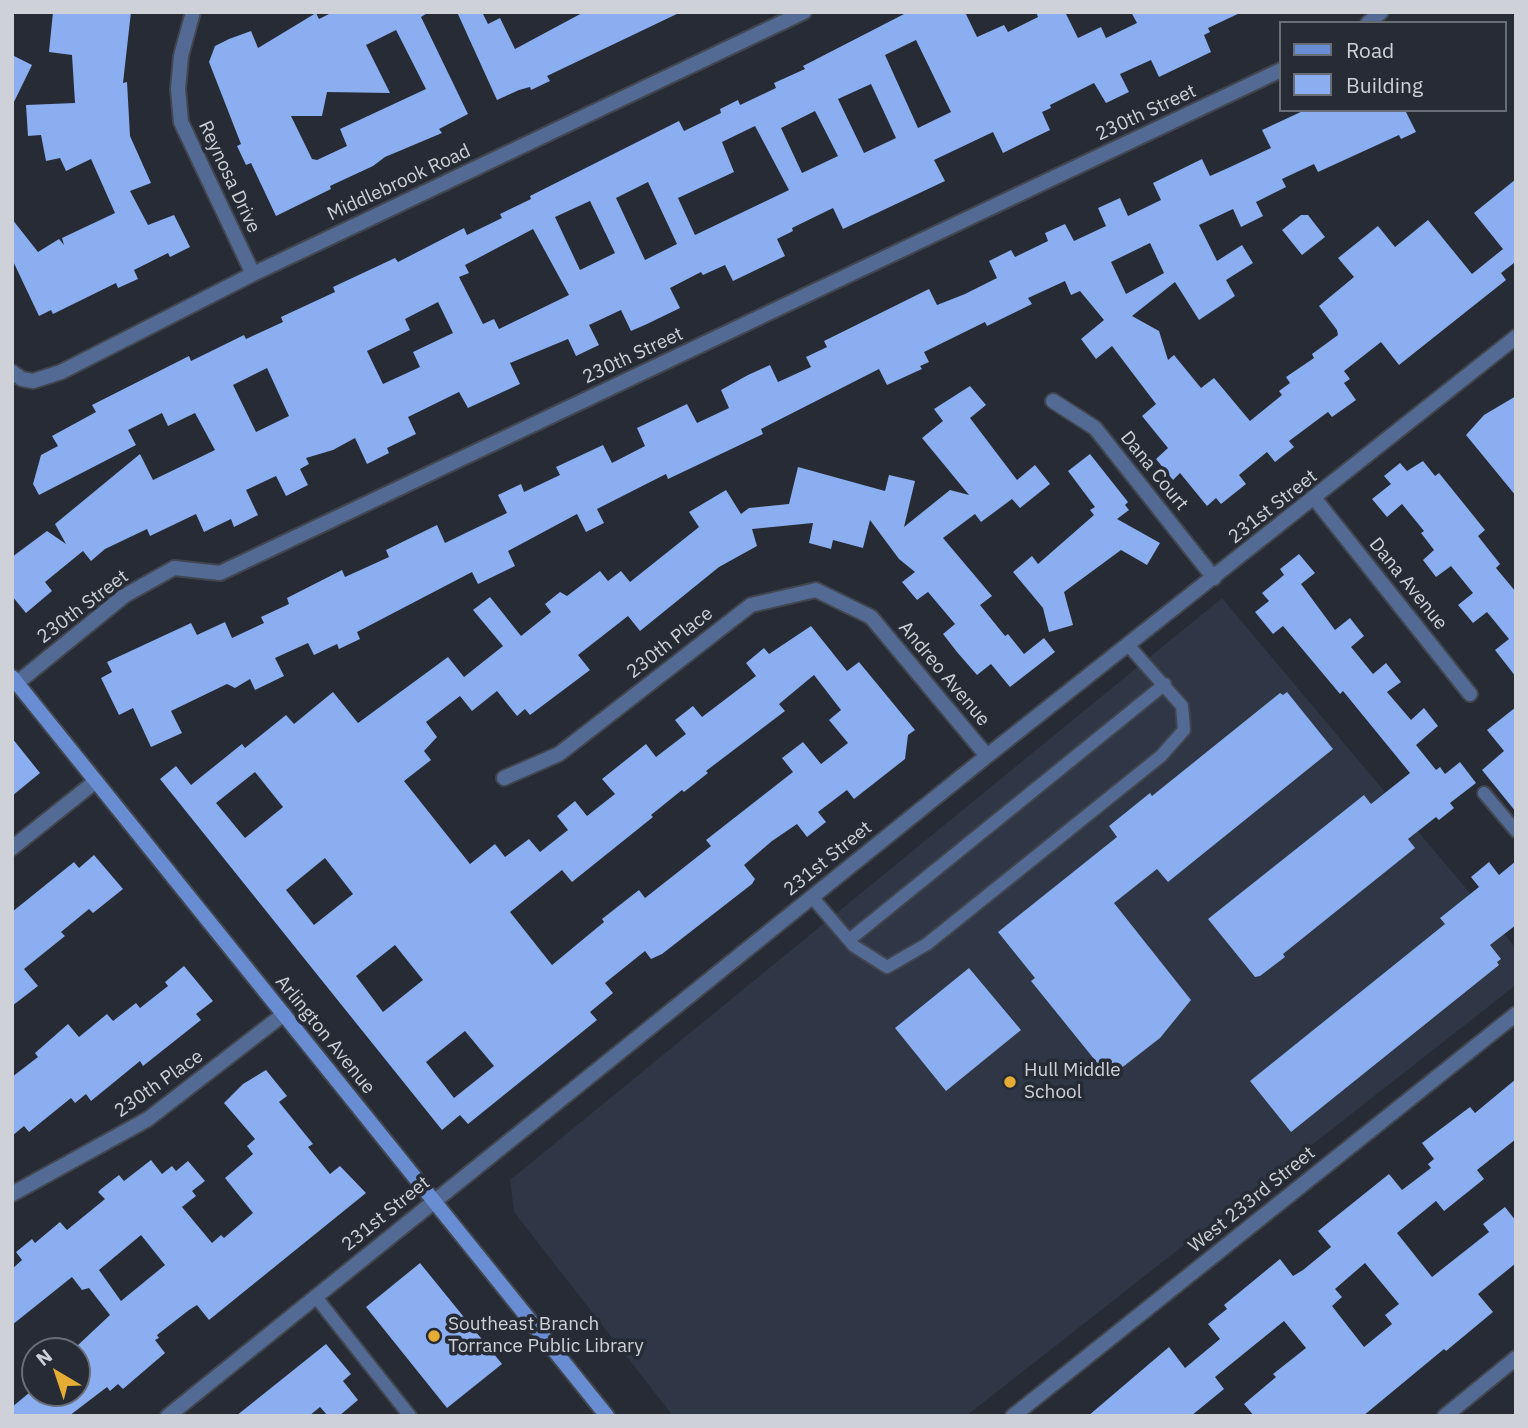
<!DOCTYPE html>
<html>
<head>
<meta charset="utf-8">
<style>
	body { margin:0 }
	#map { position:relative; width:1528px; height:1428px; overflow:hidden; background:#262b35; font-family:"IBM Plex Sans",sans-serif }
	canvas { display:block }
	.frame { position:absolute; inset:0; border:14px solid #ced2d8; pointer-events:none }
	.legend { position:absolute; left:1279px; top:21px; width:228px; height:91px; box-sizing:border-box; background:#262b35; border:2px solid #696e76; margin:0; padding:9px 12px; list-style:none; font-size:21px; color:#ced2d8 }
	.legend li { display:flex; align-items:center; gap:14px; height:35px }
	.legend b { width:35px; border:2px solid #696e76 }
	.north { position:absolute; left:21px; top:1337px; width:70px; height:70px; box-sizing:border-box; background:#262b35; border:2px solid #696e76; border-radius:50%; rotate:321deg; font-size:19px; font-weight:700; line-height:28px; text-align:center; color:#ced2d8 }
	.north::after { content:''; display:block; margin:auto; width:24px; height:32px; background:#e5ad35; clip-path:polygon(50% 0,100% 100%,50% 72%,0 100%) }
</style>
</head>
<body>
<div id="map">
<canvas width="1528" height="1428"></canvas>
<div class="frame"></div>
<ul class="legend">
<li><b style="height:9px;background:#688dd2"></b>Road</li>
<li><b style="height:19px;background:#8aaef0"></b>Building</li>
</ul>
<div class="north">N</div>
</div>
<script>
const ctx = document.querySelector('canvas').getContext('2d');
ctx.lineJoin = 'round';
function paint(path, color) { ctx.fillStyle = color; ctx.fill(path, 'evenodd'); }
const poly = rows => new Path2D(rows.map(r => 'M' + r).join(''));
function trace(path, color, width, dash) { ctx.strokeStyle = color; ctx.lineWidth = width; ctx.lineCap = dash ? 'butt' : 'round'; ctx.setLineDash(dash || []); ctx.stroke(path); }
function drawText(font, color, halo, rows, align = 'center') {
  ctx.font = font + ' "IBM Plex Sans",sans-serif'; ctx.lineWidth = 7; ctx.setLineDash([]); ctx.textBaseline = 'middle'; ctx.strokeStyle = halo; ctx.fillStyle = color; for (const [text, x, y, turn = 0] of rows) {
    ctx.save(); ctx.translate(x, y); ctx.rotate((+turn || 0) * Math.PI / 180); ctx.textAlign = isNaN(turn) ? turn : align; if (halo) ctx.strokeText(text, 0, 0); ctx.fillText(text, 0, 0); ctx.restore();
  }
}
paint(poly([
	[1222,598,1516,948,1516,985,966,1416,673,1416,514,1212,510,1180]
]), '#2f3645');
paint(poly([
	[53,12,131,12,123,83,127,82,130,136,151,183,130,191,148,225,174,215,190,247,170,257,168,253,134,270,138,279,118,288,116,283,53,314,51,310,39,316,12,259,12,219,38,252,59,239,64,245,62,238,115,213,91,159,66,171,60,158,46,161,41,135,28,136,26,105,75,103,72,55,49,52],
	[333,12,429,12,421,17,468,114,439,129,442,133,385,157,373,166,330,186,331,189,276,216,251,163,246,165,237,146,241,144,209,62,215,46,229,39,251,31,258,48,316,13,319,19],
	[396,30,426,89,340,129,347,146,317,160,312,159,291,116,322,116,327,92,390,93,366,45],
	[457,12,482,12,488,24,500,18,515,49,584,12,681,12,547,76,550,81,531,90,530,87,519,90,497,100],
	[908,12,965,12,977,37,1004,25,1008,32,1038,17,1036,12,1065,12,1078,38,1101,27,1106,38,1137,23,1131,12,1242,12,1208,28,1210,32,1204,35,1211,52,1159,77,1151,60,1120,74,1129,92,1106,103,1094,83,1050,105,1051,108,1042,112,1050,130,1023,143,1003,153,993,132,934,160,945,181,843,229,833,208,792,228,793,231,777,239,785,256,733,281,725,265,703,275,701,272,670,288,680,308,647,324,631,331,621,310,589,325,599,345,576,356,568,339,510,363,520,384,468,408,459,392,408,417,416,434,387,448,389,453,367,464,355,438,333,450,306,458,309,464,300,469,308,485,286,496,276,476,246,490,258,515,234,527,231,519,204,532,196,514,150,536,147,529,105,549,91,561,83,551,45,582,52,591,26,613,12,596,12,557,47,531,66,544,55,524,140,454,153,480,215,450,195,413,168,426,162,413,128,430,136,445,39,495,33,484,41,455,58,446,52,436,96,412,92,405,189,356,191,361,244,335,246,339,283,322,281,317,335,292,333,287,395,258,398,262,464,228,467,235,502,218,500,214,531,199,530,196,679,121,684,131,721,113,720,109,738,100,740,105,776,88,774,83,805,69,803,66],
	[916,40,951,112,918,128,885,55],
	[871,84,896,138,864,153,838,99],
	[815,111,838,156,802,173,781,128],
	[755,126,789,190,695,235,678,198,734,172,722,142],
	[648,182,677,244,645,260,616,198],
	[590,201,615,253,580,270,555,217],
	[533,229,569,295,499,329,494,319,483,324,459,277,469,273,465,265],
	[438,302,453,333,413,352,420,367,383,384,367,351,410,330,405,319],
	[267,368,289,416,256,432,233,385],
	[12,55,32,65,12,106],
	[1305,110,1405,110,1416,132,1401,139,1399,135,1318,172,1314,164,1282,179,1286,187,1256,202,1263,216,1241,227,1233,209,1199,225,1217,261,1242,245,1253,263,1226,280,1235,296,1199,320,1175,282,1132,316,1159,331,1168,360,1174,355,1201,388,1214,378,1250,421,1282,395,1279,391,1290,383,1286,377,1314,358,1312,354,1338,335,1337,330,1319,306,1354,277,1338,258,1378,226,1395,247,1428,220,1472,274,1503,249,1474,213,1516,179,1516,265,1514,263,1501,273,1506,280,1399,365,1381,342,1344,371,1350,379,1344,383,1356,400,1332,417,1328,412,1289,441,1294,447,1275,462,1267,452,1239,475,1246,484,1221,504,1216,498,1207,506,1180,473,1173,480,1156,459,1168,448,1142,416,1156,404,1112,346,1096,359,1081,339,1104,320,1080,291,1071,295,1065,281,1028,298,1032,304,987,326,985,322,924,352,929,362,920,366,922,369,887,385,879,369,761,429,763,434,668,479,666,474,597,509,604,523,586,532,577,514,508,551,515,566,478,584,472,572,357,632,360,639,339,649,337,644,314,655,308,643,275,658,284,676,255,690,250,679,235,688,227,684,171,711,182,733,151,747,133,708,119,715,101,678,112,672,107,662,191,623,197,635,225,622,232,638,264,623,261,617,289,604,287,598,342,570,345,577,389,557,386,550,437,525,445,543,507,513,498,495,521,484,524,492,560,475,556,467,603,445,612,463,645,446,637,428,687,404,697,423,729,408,721,390,748,375,770,365,778,382,811,367,806,357,827,347,824,341,929,289,937,305,965,294,997,278,989,261,1011,250,1015,257,1048,241,1045,233,1065,224,1074,241,1106,226,1098,208,1120,198,1128,216,1161,200,1153,183,1202,159,1210,176,1228,168,1271,148,1262,130],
	[1150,243,1164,273,1126,294,1111,262],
	[1301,215,1308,215,1325,237,1302,255,1282,230],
	[970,386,986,405,970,418,1017,480,1035,465,1050,484,1020,508,1012,499,981,522,975,514,943,538,992,596,980,605,1005,636,1008,634,1024,654,1044,638,1055,652,1010,687,991,664,977,675,957,652,943,634,955,624,928,592,917,600,902,582,915,572,899,559,870,520,863,548,833,540,831,549,809,543,813,523,752,529,757,546,719,567,640,631,628,616,578,655,590,670,530,715,525,709,517,716,497,691,472,711,460,696,426,722,437,737,424,751,431,760,404,781,470,864,495,844,505,857,529,839,540,852,568,830,557,816,575,801,587,816,615,794,602,779,646,744,656,757,686,734,675,720,693,706,702,717,756,676,746,663,764,648,769,654,811,626,847,671,859,662,915,730,908,735,905,759,854,799,847,790,818,812,826,822,807,837,797,824,772,841,744,865,755,879,752,884,662,954,651,959,645,951,605,983,613,993,590,1012,597,1020,468,1124,460,1115,442,1130,160,779,176,766,191,785,242,744,245,748,286,715,294,724,333,692,358,723,448,657,464,677,503,646,473,610,490,597,521,636,551,612,545,604,560,592,567,596,600,571,608,581,621,571,630,582,699,527,689,512,726,490,741,514,749,508,789,504,798,467,885,491,889,475,915,481,904,527,950,490,969,495,922,438,943,421,934,409],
	[814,675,841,710,829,720,848,743,821,764,803,742,782,758,793,772,706,840,711,846,645,898,639,890,602,919,604,922,552,965,510,912,562,870,572,882,653,817,651,815,682,790,684,792,708,773,706,771,785,711,779,704],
	[255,772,283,807,245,838,216,803],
	[325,858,353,894,314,925,286,890],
	[395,945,423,980,383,1012,356,976],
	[465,1031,494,1066,454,1098,426,1062],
	[1516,396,1516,496,1466,435,1484,415],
	[1090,454,1128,502,1125,505,1129,510,1117,519,1160,543,1147,565,1121,550,1064,592,1073,625,1049,632,1043,608,1013,572,1032,556,1038,564,1094,515,1090,510,1095,507,1068,471],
	[1423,461,1435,476,1439,473,1485,530,1478,536,1500,564,1496,568,1516,592,1516,677,1495,650,1509,639,1487,612,1473,623,1458,605,1473,593,1451,566,1436,577,1423,560,1434,550,1421,533,1424,531,1402,504,1387,517,1372,499,1391,484,1384,476,1400,463,1407,471],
	[1299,554,1315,573,1301,584,1335,630,1350,618,1364,636,1351,647,1373,674,1386,663,1401,682,1387,692,1411,720,1424,708,1438,726,1416,745,1436,770,1440,767,1445,774,1460,762,1476,783,1450,803,1454,808,1439,820,1436,817,1408,839,1415,848,1283,954,1285,957,1260,976,1255,977,1208,919,1364,795,1371,804,1410,773,1343,691,1340,694,1283,626,1273,634,1255,612,1269,601,1262,593,1284,575,1280,569],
	[1287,692,1333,749,1168,882,1157,869,1114,903,1191,1000,1160,1038,1124,1066,1107,1075,1031,981,1035,978,998,932,1117,837,1109,826,1150,793,1152,796,1280,693,1283,695],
	[1516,707,1516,812,1482,770,1504,751,1487,730],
	[12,738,40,773,12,796],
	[94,855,123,889,93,913,89,909,61,932,65,936,24,969,38,986,12,1006,12,912,74,862,79,868],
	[1516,861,1516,925,1490,945,1501,959,1497,962,1499,965,1291,1132,1250,1081,1445,924,1440,918,1479,887,1471,877,1489,862,1499,875],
	[184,966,213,1001,196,1014,201,1020,143,1066,140,1061,91,1101,86,1094,75,1103,71,1098,29,1132,24,1126,12,1136,12,1077,38,1057,35,1053,68,1024,79,1037,107,1014,113,1021,136,1003,140,1008,168,986,165,982],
	[969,968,1021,1030,946,1091,895,1028],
	[266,1070,287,1096,279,1102,313,1144,308,1147,330,1174,340,1166,366,1193,209,1320,197,1305,189,1310,157,1335,159,1338,155,1340,165,1353,123,1389,118,1384,110,1391,107,1387,69,1416,12,1416,12,1407,29,1393,77,1393,77,1346,110,1315,89,1288,82,1290,72,1277,12,1325,12,1269,22,1260,16,1252,32,1239,35,1243,60,1222,67,1230,105,1199,98,1192,101,1189,119,1175,124,1181,151,1160,162,1174,172,1166,176,1171,188,1161,205,1181,192,1191,196,1196,182,1207,212,1243,221,1235,224,1238,253,1213,225,1178,253,1154,247,1146,255,1139,224,1103,243,1084],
	[141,1235,165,1265,121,1301,99,1270],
	[1516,1079,1516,1139,1477,1170,1484,1179,1444,1211,1436,1201,1397,1233,1432,1277,1489,1232,1483,1224,1505,1207,1516,1221,1516,1263,1478,1294,1493,1312,1446,1351,1444,1349,1363,1416,1254,1416,1244,1404,1276,1377,1273,1374,1306,1348,1284,1321,1215,1377,1224,1389,1191,1416,1088,1416,1169,1347,1185,1368,1220,1339,1208,1324,1227,1309,1224,1305,1280,1259,1293,1276,1303,1270,1331,1247,1318,1231,1389,1174,1402,1190,1431,1168,1428,1164,1434,1159,1422,1143,1470,1107,1475,1113],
	[1365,1263,1399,1304,1385,1315,1392,1324,1364,1347,1332,1306,1342,1297,1335,1289],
	[420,1263,502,1364,447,1408,366,1307],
	[326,1344,351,1374,343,1381,358,1400,339,1416,328,1416,320,1407,309,1416,236,1416]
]), '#8aaef0');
const service = poly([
	[1484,793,1516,831],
	[812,897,854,946,887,967,927,944,1161,756,1184,730,1182,706,1128,645],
	[849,940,1165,684],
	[315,1296,410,1416]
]);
const minor = poly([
	[193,12,181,56,178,89,181,122,253,274],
	[1368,23,1381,12],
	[12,372,22,379,33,381,61,372,253,274,804,12],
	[1053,401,1095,428,1214,578],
	[1315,499,1470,694],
	[17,683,124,596,174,568,220,573,1281,70],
	[504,778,559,754,751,605,816,590,871,617,987,756],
	[12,848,96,781],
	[12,1194,148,1119,284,1014],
	[168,1416,987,756,1516,337],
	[1013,1416,1516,1014],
	[1445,1416,1516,1358]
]);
const secondary = poly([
	[12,677,607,1416]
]);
trace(service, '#41464f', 16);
trace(minor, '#41464f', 18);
trace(secondary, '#41464f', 18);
trace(service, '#536a95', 12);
trace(minor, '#536a95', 14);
trace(secondary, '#688dd2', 14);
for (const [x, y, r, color] of [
	[1010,1082,7,"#e5ad35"],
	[434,1336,7,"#e5ad35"]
]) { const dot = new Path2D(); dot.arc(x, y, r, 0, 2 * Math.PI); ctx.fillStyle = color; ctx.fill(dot); trace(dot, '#262b35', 2.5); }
drawText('19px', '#ced2d8', '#262b35', [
	["230th Street",1146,113,-25],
	["Reynosa Drive",229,177,65],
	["Middlebrook Road",399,183,-25],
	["230th Street",633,356,-25],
	["Dana Court",1154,471,51],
	["231st Street",1273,507,-38],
	["Dana Avenue",1408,584,51],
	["230th Street",83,607,-37],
	["230th Place",670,643,-38],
	["Andreo Avenue",944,674,50],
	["231st Street",828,859,-39],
	["Arlington Avenue",325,1035,51],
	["230th Place",159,1084,-35],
	["West 233rd Street",1252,1200,-39],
	["231st Street",386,1214,-39]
]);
drawText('19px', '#ced2d8', '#262b35', [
	["Hull Middle",1024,1071],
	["School",1024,1093],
	["Southeast Branch",448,1325],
	["Torrance Public Library",448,1347]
], 'left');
</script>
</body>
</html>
